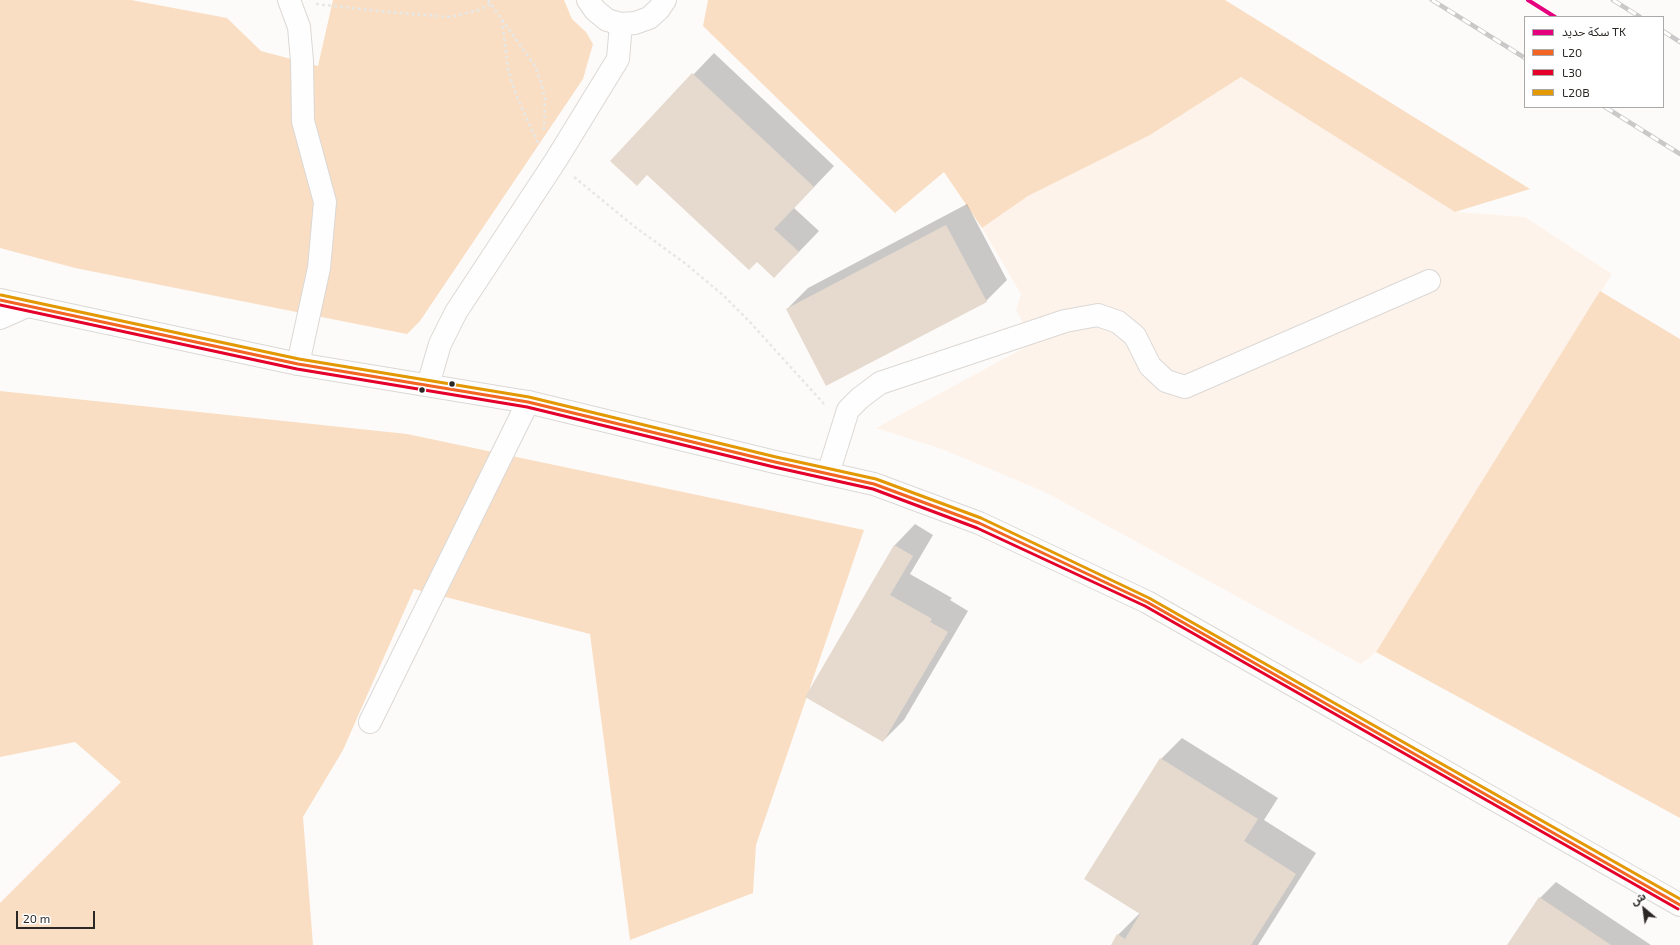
<!DOCTYPE html>
<html>
<head>
<meta charset="utf-8">
<style>
	body { margin:0 }
	#map { position:relative; width:1680px; height:945px; overflow:hidden; background:#fdfbf9; font-family:"Exo 2","Noto Sans Arabic",sans-serif }
	canvas { display:block }
	.legend { position:absolute; left:1524px; top:16px; width:140px; height:92px; box-sizing:border-box; background:#fff; border:1px solid #aaa9a7; margin:0; padding:5px 7px; list-style:none; font-size:12px; color:#2b2724 }
	.legend li { display:flex; align-items:center; gap:8px; height:20px }
	.legend b { width:20px; border:1px solid #aaa9a7 }
	.north { position:absolute; left:1624px; top:889px; width:40px; height:40px; -webkit-text-stroke:3px #fff; paint-order:stroke; rotate:331deg; font-size:11px; font-weight:700; line-height:16px; text-align:center; color:#2b2724 }
	.north::after { content:''; display:block; margin:auto; width:14px; height:18px; background:#2b2724; clip-path:polygon(50% 0,100% 100%,50% 72%,0 100%) }
	.scale { position:absolute; left:16px; top:911px; width:79px; height:18px; box-sizing:border-box; border:2px solid #2b2724; border-top:0; padding-left:5px; font-size:12px; line-height:14px; white-space:nowrap; color:#2b2724; -webkit-text-stroke:3px #fff; paint-order:stroke }
</style>
</head>
<body>
<div id="map">
<canvas width="1680" height="945"></canvas>
<ul class="legend">
<li><b style="height:5px;background:#e5007d"></b>سكة حديد TK</li>
<li><b style="height:5px;background:#f26522"></b>L20</li>
<li><b style="height:5px;background:#e4002b"></b>L30</li>
<li><b style="height:5px;background:#e39904"></b>L20B</li>
</ul>
<div class="north">ش</div>
<div class="scale">20 m</div>
</div>
<script>
const ctx = document.querySelector('canvas').getContext('2d');
ctx.lineJoin = 'round';
function paint(path, color) { ctx.fillStyle = color; ctx.fill(path, 'evenodd'); }
const poly = rows => new Path2D(rows.map(r => 'M' + r).join(''));
function trace(path, color, width, dash) { ctx.strokeStyle = color; ctx.lineWidth = width; ctx.lineCap = dash ? 'butt' : 'round'; ctx.setLineDash(dash || []); ctx.stroke(path); }
paint(poly([
	[1241,77,1455,212,1525,217,1612,274,1376,652,1361,664,1045,492,942,449,876,428,1033,343,1016,310,1021,294,982,228,1028,196,1150,135]
]), '#fdf3ea');
paint(poly([
	[0,0,131,0,227,18,261,51,318,66,333,0,564,0,572,19,586,32,593,44,583,79,420,321,407,334,75,268,0,248],
	[708,0,1225,0,1530,189,1455,212,1241,77,1150,135,1028,196,982,228,944,172,895,213,703,26],
	[1600,291,1680,339,1680,818,1376,652],
	[0,391,407,434,864,530,756,845,753,893,630,940,590,634,414,589,343,750,303,817,313,945,0,945,0,903,121,782,75,742,0,757]
]), '#f9dec3');
paint(poly([
	[714,53,834,166,794,208,819,231,795,256,757,260,648,174,611,161],
	[967,204,1007,280,986,301,787,309,808,288],
	[915,524,933,535,910,574,952,598,950,600,968,611,904,720,883,741,807,697,895,545],
	[1182,738,1278,798,1264,820,1316,853,1258,945,1112,945,1118,935,1140,913,1161,759],
	[1556,882,1651,945,1509,945,1540,898]
]), '#0003');
paint(poly([
	[692,73,814,187,774,229,799,252,774,278,757,262,749,270,647,175,637,186,610,161],
	[946,225,987,302,826,386,786,309],
	[894,545,913,556,890,595,932,619,930,622,948,632,883,742,805,697],
	[1160,758,1258,819,1244,841,1296,874,1251,945,1111,945,1117,934,1125,939,1140,914,1084,879],
	[1539,897,1611,945,1507,945]
]), '#e6dace');
const minor = poly([
	[289,0,299,27,302,61,303,121,325,202,319,268,298,364],
	[588,0,595,10,607,20,621,24,635,23,649,18,659,9,665,0],
	[0,318,25,307],
	[428,385,440,344,456,312,556,160,618,59,621,24],
	[828,474,848,410,860,398,880,383,1065,321,1098,315,1118,322,1135,336,1150,366,1166,381,1185,387,1429,281],
	[370,722,528,402]
]);
const major = poly([
	[0,300,298,364,528,402,775,462,874,484,979,523,1147,602,1680,905]
]);
trace(minor, '#dbd8d5', 24);
trace(major, '#dbd8d5', 24);
trace(poly([
	[488,0,535,66,541,82,545,99,544,130],
	[316,4,388,12,450,17,479,10,491,4],
	[502,20,508,69,516,95,538,143],
	[574,177,635,227,686,264,724,296,749,321,824,404]
]), '#e7e7e5', 2.5, [3, 3]);
trace(minor, '#fffefe', 22);
trace(major, '#fffefe', 22);
const rail = poly([
	[1432,0,1525,58],
	[1613,0,1640,17],
	[1663,31,1680,42],
	[1605,107,1680,154]
]);
trace(rail, '#cac9c9', 4.5);
trace(rail, '#fff', 3, [9]);
trace(poly([
	[0,300,298,364,528,402,775,462,874,484,979,523,1147,602,1680,905]
]), '#f26522', 3);
trace(poly([
	[0,305,297,369,527,407,774,467,873,489,977,528,1145,606,1678,909]
]), '#e4002b', 3);
trace(poly([
	[1,295,299,359,529,397,776,457,876,479,981,518,1149,598,1680,899]
]), '#e39904', 3);
trace(poly([
	[1528,0,1555,17]
]), '#e5007d', 4);
for (const [x, y, r, color] of [
	[452,384,3.5,"#2b2724"],
	[422,390,3.5,"#2b2724"]
]) { const dot = new Path2D(); dot.arc(x, y, r, 0, 2 * Math.PI); ctx.fillStyle = color; ctx.fill(dot); trace(dot, '#fff', 1.5); }
</script>
</body>
</html>
